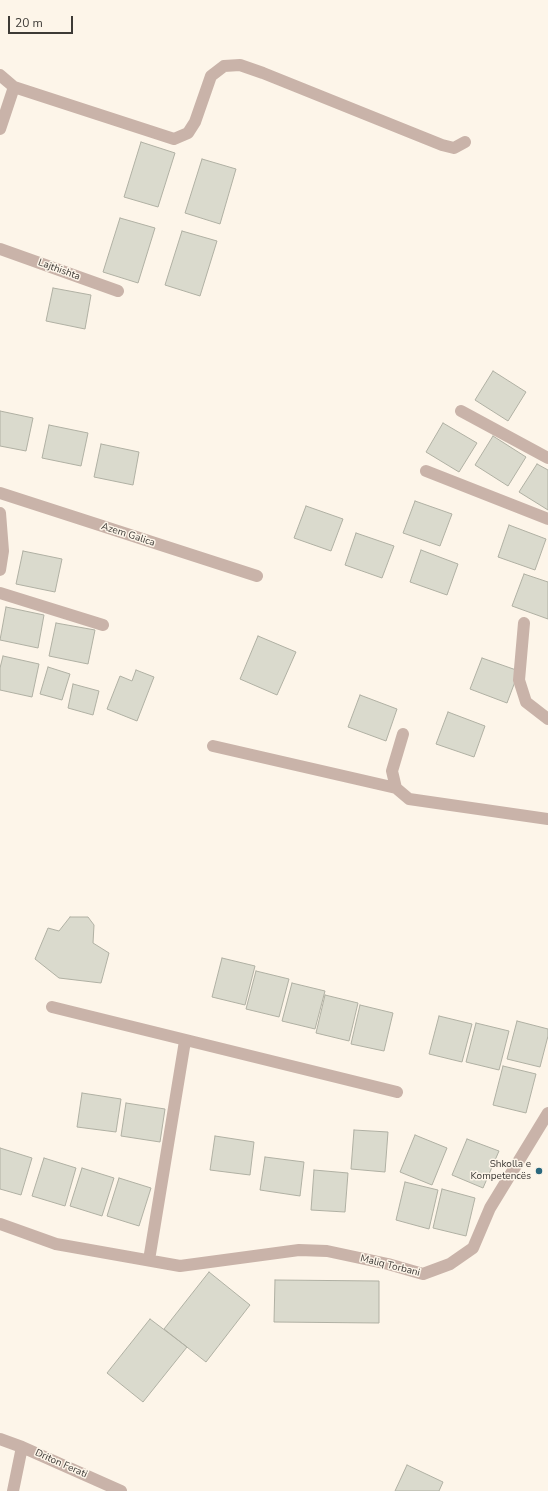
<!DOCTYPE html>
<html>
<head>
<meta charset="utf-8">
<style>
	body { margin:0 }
	#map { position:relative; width:548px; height:1491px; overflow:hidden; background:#fdf5e9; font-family:"Nunito Sans",sans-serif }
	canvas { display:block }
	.scale { position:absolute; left:8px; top:16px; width:65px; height:18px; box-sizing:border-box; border:2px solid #3d3a36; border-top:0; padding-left:5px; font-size:12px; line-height:14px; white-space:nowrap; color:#3d3a36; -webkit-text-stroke:3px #fdf5e9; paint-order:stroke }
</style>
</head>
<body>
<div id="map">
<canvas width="548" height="1491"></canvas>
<div class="scale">20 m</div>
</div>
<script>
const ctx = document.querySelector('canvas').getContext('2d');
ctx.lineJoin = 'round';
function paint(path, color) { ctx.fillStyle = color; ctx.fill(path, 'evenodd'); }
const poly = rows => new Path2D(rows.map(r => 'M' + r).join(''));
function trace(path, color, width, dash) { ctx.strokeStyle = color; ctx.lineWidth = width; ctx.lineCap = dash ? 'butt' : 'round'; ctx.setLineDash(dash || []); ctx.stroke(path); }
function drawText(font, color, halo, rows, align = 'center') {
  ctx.font = font + ' "Nunito Sans",sans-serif'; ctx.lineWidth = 3; ctx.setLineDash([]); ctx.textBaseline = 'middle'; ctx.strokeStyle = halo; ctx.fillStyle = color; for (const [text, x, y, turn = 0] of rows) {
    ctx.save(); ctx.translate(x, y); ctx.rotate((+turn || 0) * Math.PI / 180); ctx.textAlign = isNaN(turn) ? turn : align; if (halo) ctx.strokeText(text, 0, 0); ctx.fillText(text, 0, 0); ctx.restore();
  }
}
const building = poly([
	[141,142,175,153,158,207,124,197,141,142],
	[202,159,236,169,220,224,185,213,202,159],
	[120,218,155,228,138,283,103,272,120,218],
	[182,231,217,241,200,296,165,285,182,231],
	[53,288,91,295,85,329,46,321,53,288],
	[493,371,526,392,508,421,475,400,493,371],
	[0,411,33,418,26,451,0,446,0,411],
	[443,423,477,443,459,472,426,452,443,423],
	[49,425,88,433,81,466,42,458,49,425],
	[493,436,526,457,508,486,475,465,493,436],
	[101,444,139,452,133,485,94,477,101,444],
	[537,464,548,470,548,510,519,492,537,464],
	[415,501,452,514,440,546,403,533,415,501],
	[306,506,343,519,331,551,294,538,306,506],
	[509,525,546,539,535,570,498,557,509,525],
	[356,533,394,546,382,578,345,565,356,533],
	[421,550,458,564,447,595,410,582,421,550],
	[23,551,62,559,55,592,16,584,23,551],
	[524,574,548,582,548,619,512,606,524,574],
	[6,607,44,615,38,648,0,640,6,607],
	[56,623,95,630,88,664,49,656,56,623],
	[258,636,296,652,277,695,240,679,258,636],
	[3,656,39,664,32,697,0,690,0,668,3,656],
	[482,658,519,671,507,703,470,689,482,658],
	[48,667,70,674,62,700,40,694,48,667],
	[136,670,154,677,137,721,107,709,120,676,132,681,136,670],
	[73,684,99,691,93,715,68,708,73,684],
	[360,695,397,709,386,741,348,727,360,695],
	[448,712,485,726,474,757,436,744,448,712],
	[70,917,88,917,94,925,93,943,109,953,101,983,59,978,35,959,48,928,59,931,70,917],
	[222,958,255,966,245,1005,212,997,222,958],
	[256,971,289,979,279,1017,246,1009,256,971],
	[292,983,325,991,315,1029,282,1021,292,983],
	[325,995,358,1003,349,1041,316,1033,325,995],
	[360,1005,393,1013,384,1051,351,1044,360,1005],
	[439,1016,472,1024,462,1062,429,1054,439,1016],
	[517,1021,548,1029,548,1036,540,1067,507,1059,517,1021],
	[476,1023,509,1031,499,1070,466,1062,476,1023],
	[503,1066,536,1074,526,1113,493,1105,503,1066],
	[82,1093,121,1099,116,1132,77,1127,82,1093],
	[126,1103,165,1109,160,1142,121,1136,126,1103],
	[354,1130,388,1132,385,1172,351,1169,354,1130],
	[415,1135,447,1148,432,1185,400,1172,415,1135],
	[215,1136,254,1142,250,1175,210,1170,215,1136],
	[467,1139,499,1151,483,1188,452,1175,467,1139],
	[0,1148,32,1158,21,1195,0,1189,0,1148],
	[265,1157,304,1162,300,1196,260,1190,265,1157],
	[44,1158,76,1168,65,1206,32,1196,44,1158],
	[82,1168,114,1178,102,1216,70,1206,82,1168],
	[314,1170,348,1173,345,1212,311,1210,314,1170],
	[119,1178,151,1188,139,1226,107,1216,119,1178],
	[405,1182,438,1190,429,1229,396,1220,405,1182],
	[442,1189,475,1198,466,1236,433,1228,442,1189],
	[209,1272,250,1305,206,1362,164,1329,209,1272],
	[275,1280,379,1281,379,1323,274,1322,275,1280],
	[150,1319,187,1347,143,1402,107,1373,150,1319],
	[407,1465,443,1482,439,1491,395,1491,407,1465]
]);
paint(building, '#dadacd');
trace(building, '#b0b0a3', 1);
trace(poly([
	[0,75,14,87,0,129],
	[14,87,174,139,188,133,195,122,211,76,224,66,240,65,263,73,442,145,454,148,465,142],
	[0,249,118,291],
	[461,411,548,458],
	[426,471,548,519],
	[0,493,257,576],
	[0,513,3,551,0,570],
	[0,593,103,625],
	[524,623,519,680,526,702,548,719],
	[403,734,392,771,396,788,409,799,548,819],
	[213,746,396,788],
	[52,1007,397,1092],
	[0,1224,56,1244,180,1266,299,1250,327,1251,388,1264,423,1274,450,1264,473,1248,490,1208,548,1113],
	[149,1260,185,1041],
	[0,1439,22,1447,121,1491],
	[13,1491,22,1447]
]), '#c9b3a9', 12);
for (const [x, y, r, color] of [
	[539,1171,4,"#2a687e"]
]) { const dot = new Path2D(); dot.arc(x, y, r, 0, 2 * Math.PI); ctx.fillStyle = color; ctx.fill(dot); trace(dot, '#fdf5e9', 1.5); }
drawText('10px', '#3d3a36', '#fdf5e9', [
	["Lajthishta",59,270,20],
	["Azem Galica",128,535,18],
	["Maliq Torbani",390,1266,14],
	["Driton Ferati",61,1464,24]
]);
drawText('10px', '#3d3a36', '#fdf5e9', [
	["Shkolla e",531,1165],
	["Kompetencës",531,1177]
], 'right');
</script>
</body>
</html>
